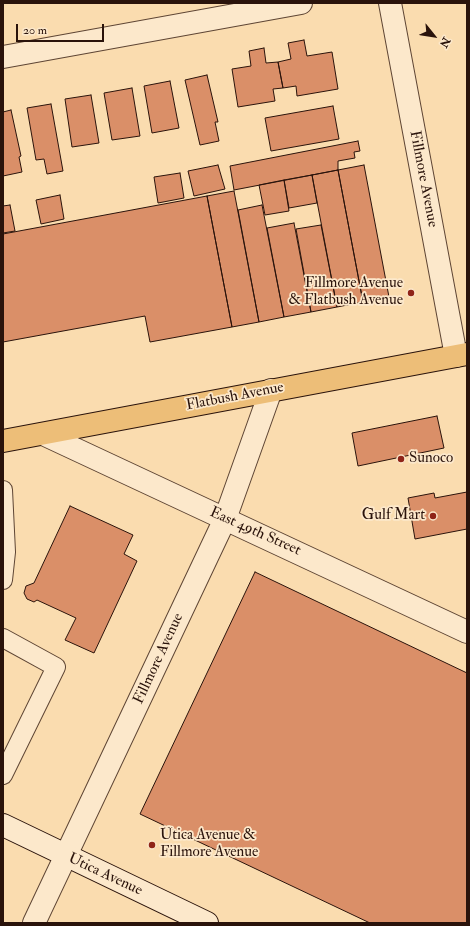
<!DOCTYPE html>
<html>
<head>
<meta charset="utf-8">
<style>
	body { margin:0 }
	#map { position:relative; width:470px; height:926px; overflow:hidden; background:#fadcaf; font-family:"IM FELL Double Pica",serif }
	canvas { display:block }
	.frame { position:absolute; inset:0; border:4px solid #2a130b; pointer-events:none }
	.north { position:absolute; left:414px; top:16px; width:40px; height:40px; -webkit-text-stroke:3px #fce8cb; paint-order:stroke; rotate:120deg; font-size:11px; font-weight:700; line-height:16px; text-align:center; color:#2a130b }
	.north::after { content:''; display:block; margin:auto; width:14px; height:18px; background:#2a130b; clip-path:polygon(50% 0,100% 100%,50% 72%,0 100%) }
	.scale { position:absolute; left:16px; top:24px; width:88px; height:18px; box-sizing:border-box; border:2px solid #2a130b; border-top:0; padding-left:5px; font-size:12px; line-height:14px; white-space:nowrap; color:#2a130b; -webkit-text-stroke:3px #fce8cb; paint-order:stroke }
</style>
</head>
<body>
<div id="map">
<canvas width="470" height="926"></canvas>
<div class="frame"></div>
<div class="north">N</div>
<div class="scale">20 m</div>
</div>
<script>
const ctx = document.querySelector('canvas').getContext('2d');
ctx.lineJoin = 'round';
function paint(path, color) { ctx.fillStyle = color; ctx.fill(path, 'evenodd'); }
const poly = rows => new Path2D(rows.map(r => 'M' + r).join(''));
function trace(path, color, width, dash) { ctx.strokeStyle = color; ctx.lineWidth = width; ctx.lineCap = dash ? 'butt' : 'round'; ctx.setLineDash(dash || []); ctx.stroke(path); }
function drawText(font, color, halo, rows, align = 'center') {
  ctx.font = font + ' "IM FELL Double Pica",serif'; ctx.lineWidth = 3.5; ctx.setLineDash([]); ctx.textBaseline = 'middle'; ctx.strokeStyle = halo; ctx.fillStyle = color; for (const [text, x, y, turn = 0] of rows) {
    ctx.save(); ctx.translate(x, y); ctx.rotate((+turn || 0) * Math.PI / 180); ctx.textAlign = isNaN(turn) ? turn : align; if (halo) ctx.strokeText(text, 0, 0); ctx.fillText(text, 0, 0); ctx.restore();
  }
}
const building = poly([
	[304,40,307,56,332,52,338,89,297,96,296,86,283,88,278,62,291,59,288,43,304,40],
	[264,48,266,63,278,62,283,88,273,89,275,101,238,107,232,69,251,66,249,51,264,48],
	[207,75,218,122,215,122,219,141,200,145,185,80,207,75],
	[170,81,179,128,152,133,144,86,170,81],
	[132,88,140,136,112,140,104,93,132,88],
	[91,95,99,143,72,147,65,99,91,95],
	[51,104,63,171,47,174,44,159,36,160,27,108,51,104],
	[333,106,339,139,271,151,265,118,333,106],
	[11,110,21,156,19,157,22,172,3,176,3,112,11,110],
	[358,141,360,151,354,152,355,158,338,161,338,170,234,190,230,166,358,141],
	[218,165,225,189,194,196,188,171,218,165],
	[364,165,389,297,363,302,338,170,364,165],
	[338,170,363,302,337,307,312,175,338,170],
	[180,173,184,198,158,203,154,177,180,173],
	[312,175,317,203,289,208,284,180,312,175],
	[284,180,289,211,265,215,259,185,284,180],
	[234,191,259,322,232,327,207,196,234,191],
	[60,195,64,219,41,224,36,200,60,195],
	[207,196,232,327,150,342,145,316,3,342,3,234,207,196],
	[10,205,15,231,3,233,3,206,10,205],
	[262,205,284,317,259,322,238,210,262,205],
	[294,223,311,312,284,317,267,228,294,223],
	[321,225,337,307,311,312,296,229,321,225],
	[437,416,444,448,358,466,352,433,437,416],
	[467,492,467,529,415,539,408,498,434,493,435,498,467,492],
	[70,506,133,535,124,554,137,561,94,653,65,640,76,618,37,600,34,602,27,599,24,593,26,586,34,583,70,506],
	[255,572,467,673,467,923,370,923,140,814,255,572]
]);
paint(building, '#da8f68');
trace(building, '#2a130b', 1);
const service = poly([
	[3,490,6,552,3,580],
	[3,638,56,667,3,775]
]);
const minor = poly([
	[390,3,456,356],
	[3,57,301,3],
	[43,434,467,632],
	[34,923,225,519,271,390]
]);
const secondary = poly([
	[3,825,207,923]
]);
const primary = poly([
	[3,441,467,354]
]);
trace(service, '#5e4534', 20);
trace(minor, '#5e4534', 24);
trace(secondary, '#2a130b', 24);
trace(primary, '#2a130b', 24);
trace(service, '#fce8cb', 18);
trace(minor, '#fce8cb', 22);
trace(secondary, '#fce8cb', 22);
trace(primary, '#edbe78', 22);
for (const [x, y, r, color] of [
	[411,293,4,"#8f2418"],
	[401,459,4,"#8f2418"],
	[433,516,4,"#8f2418"],
	[152,845,4,"#8f2418"]
]) { const dot = new Path2D(); dot.arc(x, y, r, 0, 2 * Math.PI); ctx.fillStyle = color; ctx.fill(dot); trace(dot, '#fce8cb', 1.5); }
drawText('15px', '#2a130b', '#fce8cb', [
	["Fillmore Avenue",423,179,79],
	["Flatbush Avenue",235,397,-11],
	["East 49th Street",255,532,24],
	["Fillmore Avenue",159,659,-65],
	["Utica Avenue",105,875,25]
]);
drawText('15px', '#2a130b', '#fce8cb', [
	["Fillmore Avenue",403,284],
	["& Flatbush Avenue",403,301],
	["Sunoco",409,459,"left"],
	["Gulf Mart",425,516],
	["Utica Avenue &",160,836,"left"],
	["Fillmore Avenue",160,853,"left"]
], 'right');
</script>
</body>
</html>
